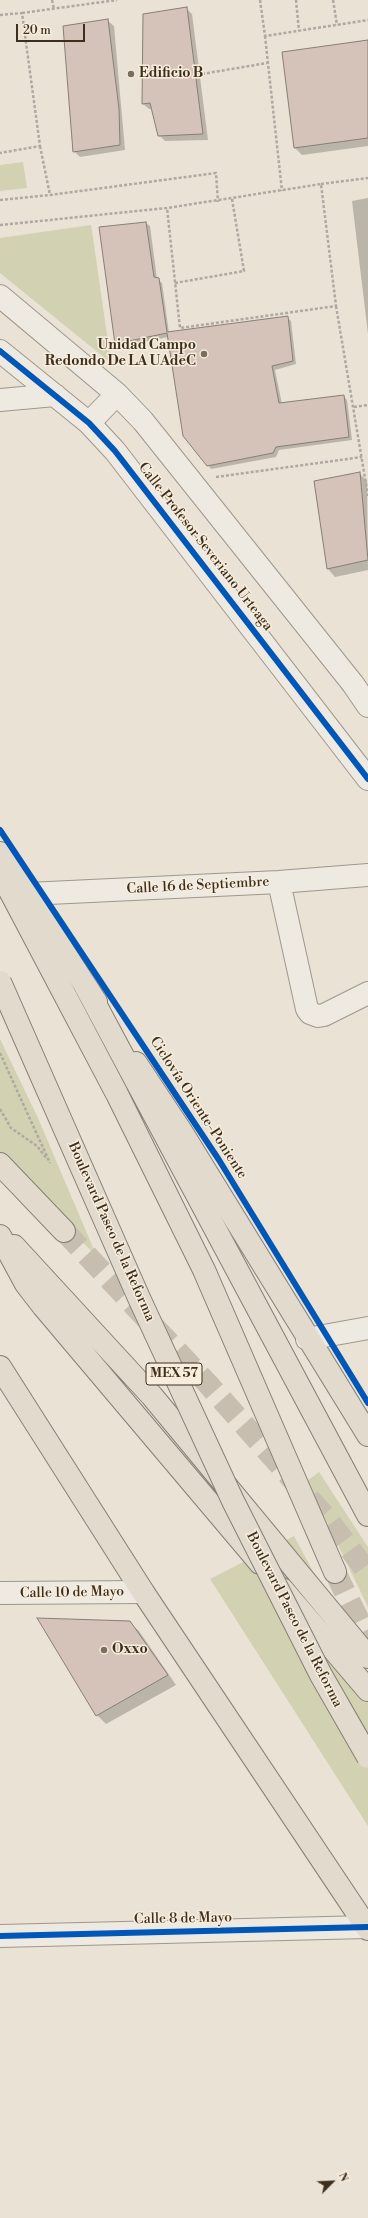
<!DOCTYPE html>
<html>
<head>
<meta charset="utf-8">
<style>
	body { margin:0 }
	#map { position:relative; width:368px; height:2218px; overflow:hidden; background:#eae2d4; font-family:"Libre Bodoni",serif }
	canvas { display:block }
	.north { position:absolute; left:312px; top:2162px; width:40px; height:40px; -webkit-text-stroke:3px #f7eddd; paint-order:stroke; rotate:66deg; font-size:11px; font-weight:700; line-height:16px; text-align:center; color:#3e2f1d }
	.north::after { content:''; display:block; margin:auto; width:14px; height:18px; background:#3e2f1d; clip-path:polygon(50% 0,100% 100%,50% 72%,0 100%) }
	.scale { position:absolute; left:16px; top:24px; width:69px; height:18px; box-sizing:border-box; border:2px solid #3e2f1d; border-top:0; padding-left:5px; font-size:12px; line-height:14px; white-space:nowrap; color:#3e2f1d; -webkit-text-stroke:3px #f7eddd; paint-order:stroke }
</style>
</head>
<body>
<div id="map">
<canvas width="368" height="2218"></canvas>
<div class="north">N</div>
<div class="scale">20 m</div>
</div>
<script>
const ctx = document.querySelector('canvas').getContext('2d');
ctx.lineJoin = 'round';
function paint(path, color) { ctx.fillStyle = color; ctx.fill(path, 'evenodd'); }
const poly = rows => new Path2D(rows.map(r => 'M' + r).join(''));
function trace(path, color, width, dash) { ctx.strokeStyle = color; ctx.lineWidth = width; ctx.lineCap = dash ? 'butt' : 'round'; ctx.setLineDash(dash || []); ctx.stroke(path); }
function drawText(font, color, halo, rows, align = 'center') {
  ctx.font = font + ' "Libre Bodoni",serif'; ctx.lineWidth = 3; ctx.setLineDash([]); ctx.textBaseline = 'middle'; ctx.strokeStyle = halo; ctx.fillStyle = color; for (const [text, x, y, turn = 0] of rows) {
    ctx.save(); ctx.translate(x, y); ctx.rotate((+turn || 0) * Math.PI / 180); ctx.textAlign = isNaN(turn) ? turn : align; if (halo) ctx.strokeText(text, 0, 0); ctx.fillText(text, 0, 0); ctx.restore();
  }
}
paint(poly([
	[23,162,27,188,0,191,0,165],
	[91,225,92,231,111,363,0,273,0,238],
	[0,1039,38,1118,97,1257,0,1155],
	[319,1472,368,1547,368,1607,307,1481],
	[294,1536,368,1673,368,1826,210,1579]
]), '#d2d1b1');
paint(poly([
	[186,8,192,14,208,140,165,141,159,135,153,109,149,109,143,104],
	[108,21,114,26,125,150,80,157,74,151],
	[368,41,368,146,302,155,294,147],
	[368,198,368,334,352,201],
	[146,223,150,226,157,279,162,283,169,333,287,317,291,321,296,364,275,370,282,404,343,396,347,400,352,440,279,450,276,457,211,469,208,465,168,337,120,347,116,343],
	[359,473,367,481,368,570,335,577,328,569,316,481],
	[129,1622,139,1631,176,1685,106,1724,97,1715]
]), '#0003');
const building = poly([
	[187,7,203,134,158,136,150,103,142,104,143,14,187,7],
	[108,19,119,109,120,145,73,152,63,26,108,19],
	[368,40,368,138,294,148,282,52,368,40],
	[146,222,154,277,159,278,167,332,288,316,293,361,272,366,279,403,344,395,349,437,276,447,273,453,207,466,183,436,167,333,115,344,99,227,146,222],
	[360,472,368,560,327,569,314,481,360,472],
	[37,1618,130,1621,168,1675,96,1716,37,1618]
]);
paint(building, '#d5c3ba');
trace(building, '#857f75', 1);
trace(poly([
	[64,1231,208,1384,330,1522,368,1573],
	[335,1572,368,1639]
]), '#c8beaf', 22, [22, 11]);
const minor = poly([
	[0,296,117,394,143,421,353,684,368,706],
	[0,351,89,423,115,451,368,779],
	[0,400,55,395],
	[89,423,117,394],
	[279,882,307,1009,310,1013,318,1016,324,1015,368,993],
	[28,894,279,882,368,875],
	[307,1339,368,1328],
	[0,1593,143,1592],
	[0,1936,367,1927]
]);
const major = poly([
	[0,853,96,1002],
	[136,1063,181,1131,368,1435],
	[0,1367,143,1592,368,1929]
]);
const highway = poly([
	[0,872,117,1094,204,1270,335,1572],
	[86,987,368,1515],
	[0,1164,64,1231],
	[0,1236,26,1284,43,1306,260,1563],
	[14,1246,152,1396,368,1657],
	[282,1589,368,1690]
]);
trace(minor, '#9e978d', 24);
trace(major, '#857f75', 24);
trace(highway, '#857f75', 24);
trace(poly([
	[52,0,54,9],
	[260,0,265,36,368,20],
	[296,0,299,31],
	[333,0,337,25],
	[22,13,117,0],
	[0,15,22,13,40,146,0,153],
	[265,36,282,191],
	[202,74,267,63],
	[40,146,50,195],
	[321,184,368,178],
	[0,200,50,195,216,173,218,202],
	[0,225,167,208,321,184,336,306,180,328,167,208],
	[175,283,244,271,232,199],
	[336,306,368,496],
	[354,407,368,405],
	[216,477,362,457],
	[0,1053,50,1163],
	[0,1109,11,1128,37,1146,47,1159]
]), '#aea9a2', 2.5, [3, 2]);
trace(minor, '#eeeae2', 22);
trace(major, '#e2dacd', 22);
trace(highway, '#e2dacd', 22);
const highwayBridge = poly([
	[0,982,139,1298,233,1501,321,1675,368,1757]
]);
trace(highwayBridge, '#857f75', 24, []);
trace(highwayBridge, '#e2dacd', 22);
trace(poly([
	[0,351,89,423,115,451,368,779],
	[0,830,219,1160,368,1403],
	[0,1936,367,1927]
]), '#0057b8', 6);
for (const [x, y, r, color] of [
	[131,74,4,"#7a6e5d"],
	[204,354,4,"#7a6e5d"],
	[104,1650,4,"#7a6e5d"]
]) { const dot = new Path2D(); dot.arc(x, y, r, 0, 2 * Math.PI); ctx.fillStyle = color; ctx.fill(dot); trace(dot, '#f7eddd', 1.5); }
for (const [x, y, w] of [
	[174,1374,56]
]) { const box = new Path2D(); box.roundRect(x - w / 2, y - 11, w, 22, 3); ctx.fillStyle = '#f7eddd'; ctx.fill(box); trace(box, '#3e2f1d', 1); }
drawText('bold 13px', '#3e2f1d', null, [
	["MEX 57",174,1374]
]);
drawText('bold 14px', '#3e2f1d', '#f7eddd', [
	["Edificio B",139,74],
	["Unidad Campo",196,346,"right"],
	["Redondo De LA UAdeC",196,362,"right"],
	["Oxxo",112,1650]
], 'left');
drawText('14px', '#3e2f1d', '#f7eddd', [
	["Calle Profesor Severiano Urteaga",205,547,52],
	["Calle 16 de Septiembre",198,886,-3],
	["Ciclovía Oriente-Poniente",198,1108,57],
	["Boulevard Paseo de la Reforma",111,1232,66],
	["Calle 10 de Mayo",72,1593,-1],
	["Boulevard Paseo de la Reforma",294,1620,63],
	["Calle 8 de Mayo",183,1919,-1]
]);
</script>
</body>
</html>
